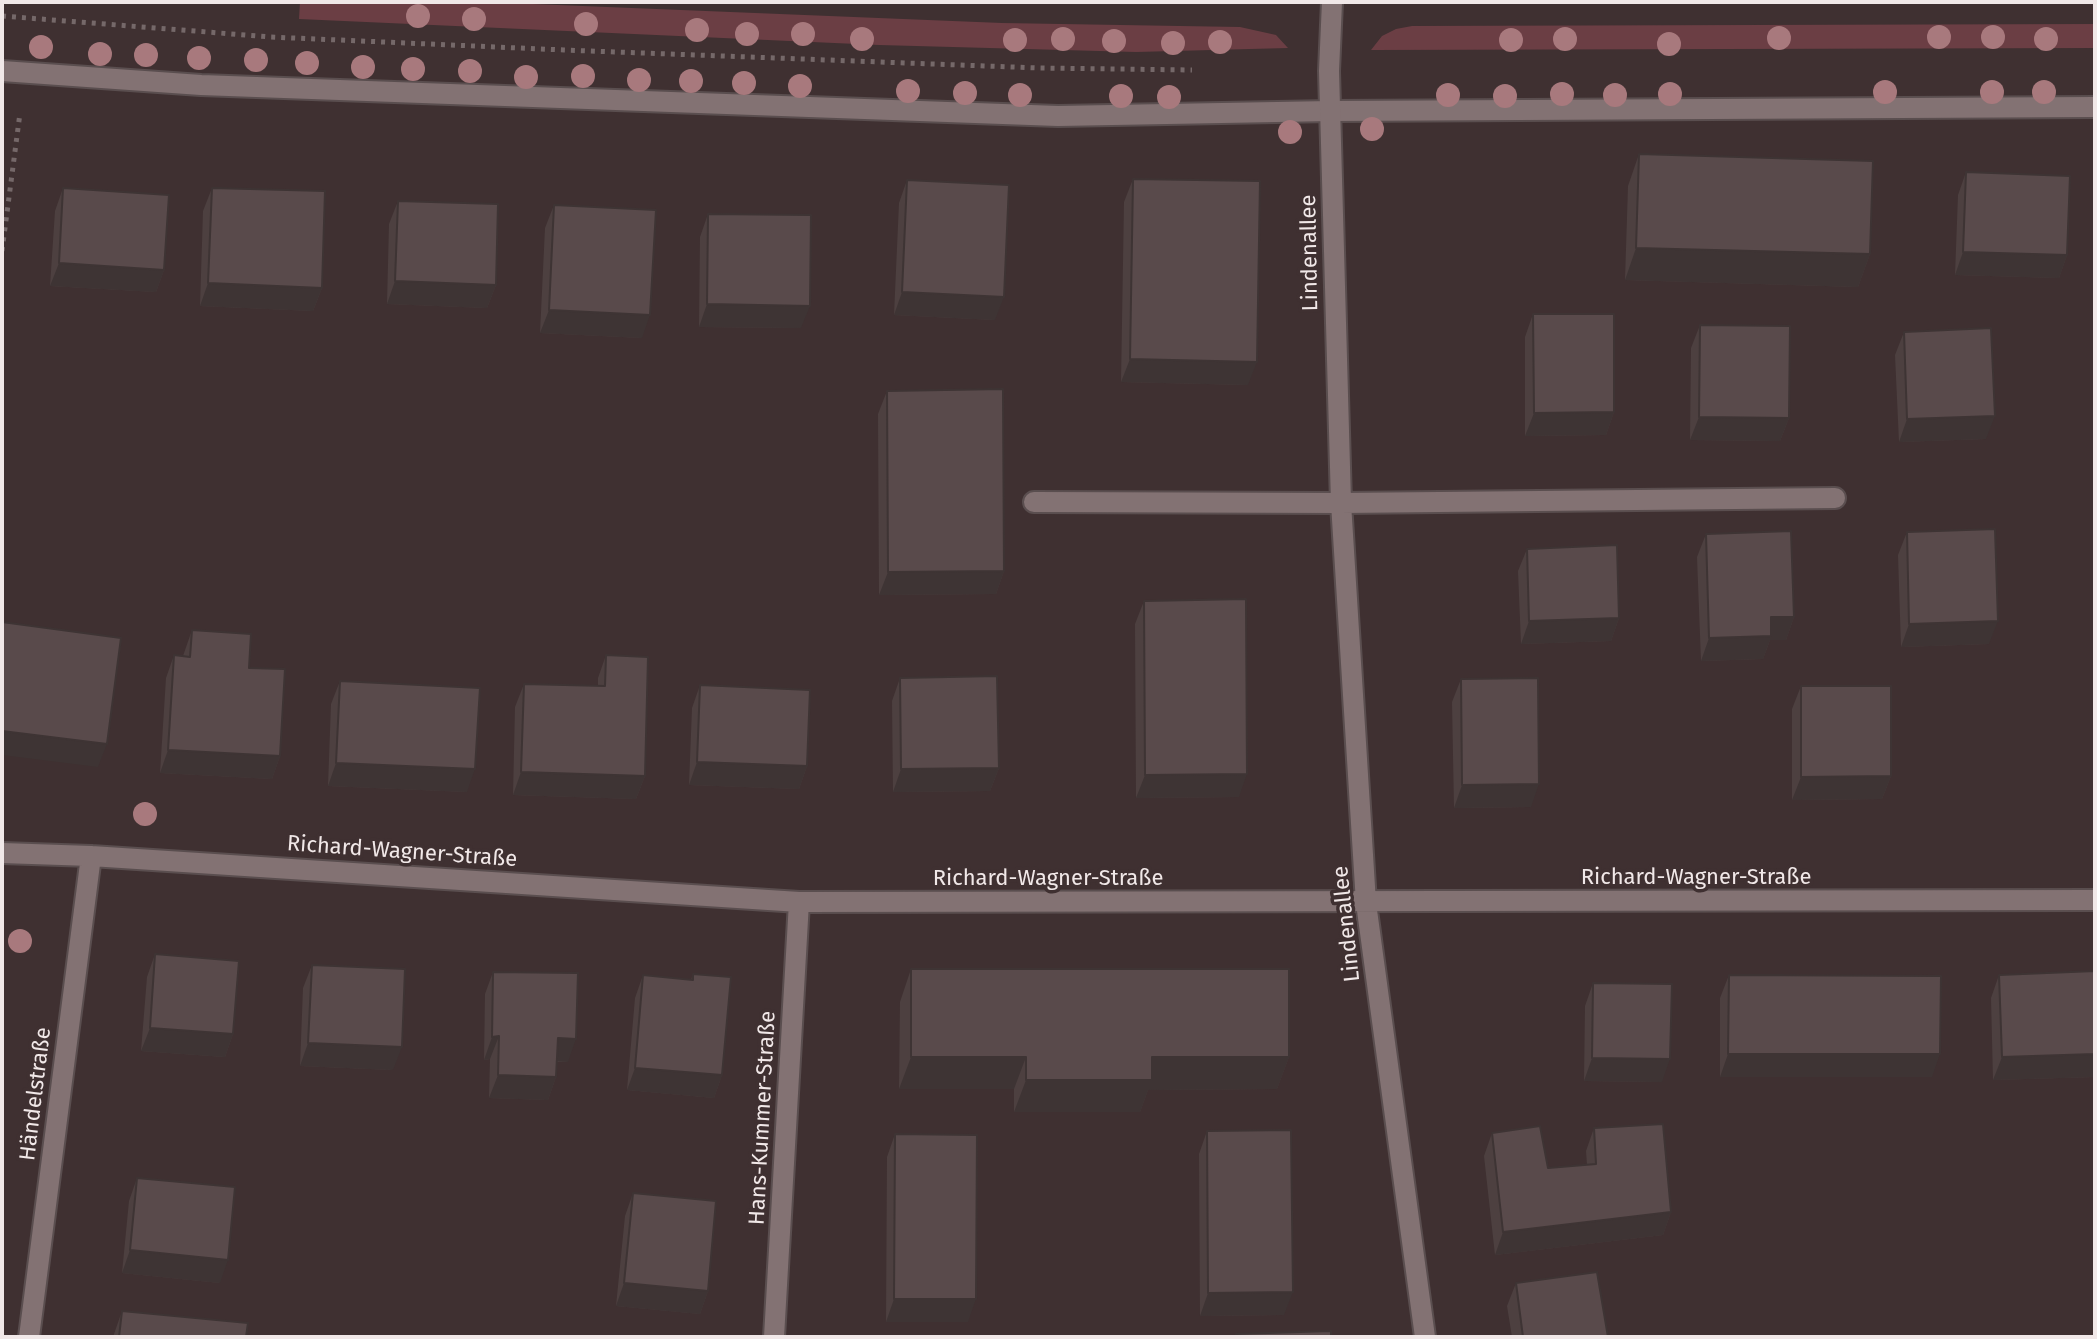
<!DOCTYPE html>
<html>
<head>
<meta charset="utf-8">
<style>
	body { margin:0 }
	#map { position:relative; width:2097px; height:1339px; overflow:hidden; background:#3f3031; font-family:"Fira Sans",sans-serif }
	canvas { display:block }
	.frame { position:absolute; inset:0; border:4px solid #f1e8e8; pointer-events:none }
</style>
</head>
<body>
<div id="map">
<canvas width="2097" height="1339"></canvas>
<div class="frame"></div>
</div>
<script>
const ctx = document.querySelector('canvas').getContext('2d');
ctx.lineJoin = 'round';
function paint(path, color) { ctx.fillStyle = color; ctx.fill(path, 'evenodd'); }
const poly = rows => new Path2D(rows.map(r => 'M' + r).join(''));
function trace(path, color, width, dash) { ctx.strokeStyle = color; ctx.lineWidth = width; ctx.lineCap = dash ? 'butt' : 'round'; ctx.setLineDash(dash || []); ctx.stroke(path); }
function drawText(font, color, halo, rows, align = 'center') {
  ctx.font = font + ' "Fira Sans",sans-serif'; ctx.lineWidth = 7; ctx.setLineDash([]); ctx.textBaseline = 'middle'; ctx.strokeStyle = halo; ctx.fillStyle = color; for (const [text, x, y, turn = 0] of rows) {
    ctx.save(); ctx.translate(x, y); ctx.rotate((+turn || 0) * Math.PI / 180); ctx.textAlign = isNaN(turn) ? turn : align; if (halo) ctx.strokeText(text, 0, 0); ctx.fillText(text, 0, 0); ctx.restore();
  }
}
paint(poly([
	[300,2,484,2,1002,23,1240,27,1276,35,1288,48,1136,52,879,45,299,19],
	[2095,24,2095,48,1371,50,1382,36,1396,29,1412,26]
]), '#6b3e44');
const lane = poly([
	[2,71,201,85,1058,116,1331,111,2095,107]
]);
const street = poly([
	[1332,2,1329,71,1341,503,1366,903,1425,1337],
	[1034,502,1341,503,1835,498],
	[2,853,91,856,799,902,2095,900],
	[29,1337,91,856],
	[774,1337,799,902]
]);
trace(lane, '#5a4e4f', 24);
trace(street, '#5a4e4f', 24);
trace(poly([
	[2,16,271,37,564,50,1039,68,1192,70],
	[2,251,20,113]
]), '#756869', 5, [4, 6]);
trace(lane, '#837273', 20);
trace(street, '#837273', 20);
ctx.fillStyle = '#a8797d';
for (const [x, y] of [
	[418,16],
	[474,19],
	[586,24],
	[697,30],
	[747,34],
	[803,34],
	[1939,37],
	[1993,37],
	[1779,38],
	[862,39],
	[1063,39],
	[1565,39],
	[2046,39],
	[1015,40],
	[1511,40],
	[1114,41],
	[1220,42],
	[1173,43],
	[1669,44],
	[41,47],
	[100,54],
	[146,55],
	[199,58],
	[256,60],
	[307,63],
	[363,67],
	[413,69],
	[470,71],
	[583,76],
	[526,77],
	[639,80],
	[691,81],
	[744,83],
	[800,86],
	[908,91],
	[1885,92],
	[1992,92],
	[2044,92],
	[965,93],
	[1562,94],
	[1670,94],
	[1020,95],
	[1448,95],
	[1615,95],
	[1121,96],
	[1505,96],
	[1169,97],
	[1372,129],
	[1290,132],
	[145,814],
	[20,941]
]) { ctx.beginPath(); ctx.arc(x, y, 12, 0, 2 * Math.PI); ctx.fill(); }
paint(poly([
	[1639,154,1870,254,1858,287,1625,280,1628,186],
	[1966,172,2067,255,2059,278,1955,275,1958,195],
	[1133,179,1248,385,1121,382,1124,202],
	[907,180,995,320,894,315,899,203],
	[63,188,164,270,156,292,50,286,55,211],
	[212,188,322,288,313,311,200,306,203,211],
	[398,201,496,285,487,308,387,304,389,224],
	[554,205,642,338,540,333,545,228],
	[708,214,801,328,699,327,700,237],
	[1533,314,1614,412,1606,435,1525,436,1525,337],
	[1700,325,1789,418,1780,441,1690,440,1691,348],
	[1904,332,1986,439,1899,442,1895,355],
	[887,391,1004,571,996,594,879,595,878,414],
	[1907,532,1989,644,1901,647,1898,555],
	[1706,534,1794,617,1786,640,1770,640,1763,659,1701,661,1697,557],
	[1527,549,1619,618,1611,641,1521,644,1518,571],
	[1144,601,1239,797,1136,798,1135,624],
	[192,630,249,668,280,756,272,779,160,773,166,678,174,655,183,656],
	[606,655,645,776,636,799,513,795,515,707,524,684,598,686,598,678],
	[900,678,999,768,990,791,893,792,892,701],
	[1461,679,1531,807,1454,808,1452,702],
	[340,681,467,792,328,786,331,704],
	[700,685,807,766,799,789,689,785,692,708],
	[1801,686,1891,776,1882,799,1792,800,1792,709],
	[155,954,233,1034,225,1057,141,1051,147,977],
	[312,965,393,1070,300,1066,303,988],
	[911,969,1289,1057,1277,1089,1148,1090,1140,1112,1014,1112,1014,1089,899,1089,900,1002],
	[2095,971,2095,1077,1993,1080,1991,998,1999,975],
	[493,972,568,1062,557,1062,556,1077,548,1100,489,1098,490,1059,484,1060,485,994],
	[693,974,722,1075,714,1098,627,1090,635,998,643,975,691,980],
	[1729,975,1932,1077,1720,1077,1720,998],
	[1593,983,1662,1082,1584,1081,1585,1006],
	[1594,1128,1671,1212,1663,1235,1495,1255,1484,1156,1492,1133,1548,1168,1587,1165,1586,1151],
	[1207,1131,1284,1315,1200,1316,1199,1154],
	[895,1134,968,1322,886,1322,887,1157],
	[137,1178,220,1283,122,1273,129,1201],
	[633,1193,708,1291,700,1314,616,1306,625,1216],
	[1516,1283,1608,1337,1512,1337,1507,1306],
	[122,1311,246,1337,113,1337]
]), '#4d4040');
paint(poly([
	[1636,248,1870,254,1858,287,1625,280],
	[1963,252,2067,255,2059,278,1955,275],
	[59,263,164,270,156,292,50,286],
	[395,281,496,285,487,308,387,304],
	[208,283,322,288,313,311,200,306],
	[902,292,1004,297,995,320,894,315],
	[707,304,810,306,801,328,699,327],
	[549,310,650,315,642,338,540,333],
	[1130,359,1257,362,1248,385,1121,382],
	[1614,412,1606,435,1525,436,1534,413],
	[1995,416,1986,439,1899,442,1907,419],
	[1699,417,1789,418,1780,441,1690,440],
	[1004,571,996,594,879,595,888,572],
	[1771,617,1794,617,1786,640,1770,640,1763,659,1701,661,1709,638],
	[1619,618,1611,641,1521,644,1529,621],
	[1998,621,1989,644,1901,647,1909,624],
	[2,731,107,744,98,767,2,755],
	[168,750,280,756,272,779,160,773],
	[697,762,807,766,799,789,689,785],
	[336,763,475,769,467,792,328,786],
	[999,768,990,791,893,792,901,769],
	[521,772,645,776,636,799,513,795],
	[1247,774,1239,797,1136,798,1145,775],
	[1891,776,1882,799,1792,800,1801,777],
	[1539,784,1531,807,1454,808,1462,785],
	[150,1028,233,1034,225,1057,141,1051],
	[499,1036,490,1059,484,1060,492,1037],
	[558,1038,576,1039,568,1062,549,1061],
	[308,1043,402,1047,393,1070,300,1066],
	[1728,1054,1940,1054,1932,1077,1720,1077],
	[2095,1054,2095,1077,1993,1080,2002,1057],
	[911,1057,1026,1057,1014,1089,899,1089],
	[1152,1057,1289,1057,1277,1089,1148,1090,1140,1112,1014,1112,1026,1080],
	[1592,1058,1670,1059,1662,1082,1584,1081],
	[635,1068,722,1075,714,1098,627,1090],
	[498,1075,556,1077,548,1100,489,1098],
	[1671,1212,1663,1235,1495,1255,1503,1232],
	[130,1250,228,1260,220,1283,122,1273],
	[624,1283,708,1291,700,1314,616,1306],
	[1293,1292,1284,1315,1200,1316,1208,1293],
	[894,1299,976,1299,968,1322,886,1322]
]), '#3e3434');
const building = poly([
	[1639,154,1873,161,1870,254,1636,248,1639,154],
	[1966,172,2070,176,2067,255,1963,252,1966,172],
	[1133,179,1260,181,1257,362,1130,359,1133,179],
	[907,180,1009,185,1004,297,902,292,907,180],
	[63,188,169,195,164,270,59,263,63,188],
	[212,188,325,191,322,288,208,283,212,188],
	[398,201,498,204,496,285,395,281,398,201],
	[554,205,656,210,650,315,549,310,554,205],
	[708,214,811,215,810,306,707,304,708,214],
	[1533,314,1614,314,1614,412,1534,413,1533,314],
	[1700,325,1790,326,1789,418,1699,417,1700,325],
	[1991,328,1995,416,1907,419,1904,332,1991,328],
	[1003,389,1004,571,888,572,887,391,1003,389],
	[1995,529,1998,621,1909,624,1907,532,1995,529],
	[1791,531,1794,617,1771,617,1771,636,1709,638,1706,534,1791,531],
	[1617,545,1619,618,1529,621,1527,549,1617,545],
	[1246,599,1247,774,1145,775,1144,601,1246,599],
	[2,622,121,638,107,744,2,731,2,622],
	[192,630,251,634,249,668,285,669,280,756,168,750,174,655,190,657,192,630],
	[606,655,648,657,645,776,521,772,524,684,605,686,606,655],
	[997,676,999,768,901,769,900,678,997,676],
	[1538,678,1539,784,1462,785,1461,679,1538,678],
	[340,681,480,688,475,769,336,763,340,681],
	[700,685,810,690,807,766,697,762,700,685],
	[1801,686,1891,686,1891,776,1801,777,1801,686],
	[155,954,239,961,233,1034,150,1028,155,954],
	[312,965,405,969,402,1047,308,1043,312,965],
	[911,969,1289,969,1289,1057,1152,1057,1152,1080,1026,1080,1026,1057,911,1057,911,969],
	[2095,971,2095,1054,2002,1057,1999,975,2095,971],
	[493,972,578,973,576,1039,558,1038,556,1077,498,1075,499,1036,492,1037,493,972],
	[693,974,731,977,722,1075,635,1068,643,975,693,980,693,974],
	[1729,975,1941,976,1940,1054,1728,1054,1729,975],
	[1593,983,1672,984,1670,1059,1592,1058,1593,983],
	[1663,1124,1671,1212,1503,1232,1492,1133,1540,1126,1548,1168,1596,1164,1594,1128,1663,1124],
	[1291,1130,1293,1292,1208,1293,1207,1131,1291,1130],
	[895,1134,977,1135,976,1299,894,1299,895,1134],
	[137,1178,235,1187,228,1260,130,1250,137,1178],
	[633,1193,716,1201,708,1291,624,1283,633,1193],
	[1597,1272,1608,1337,1523,1337,1516,1283,1597,1272],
	[122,1311,248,1323,246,1337,119,1337,122,1311],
	[1331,1331,1331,1337,1236,1337,1236,1334,1331,1331]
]);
paint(building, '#594a4b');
trace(building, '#3e3434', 2);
drawText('22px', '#f1e8e8', '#3f3031', [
	["Lindenallee",1310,253,-91],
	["Richard-Wagner-Straße",402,852,4],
	["Richard-Wagner-Straße",1696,878],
	["Richard-Wagner-Straße",1048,879],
	["Lindenallee",1347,924,-96],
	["Händelstraße",36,1094,-83],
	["Hans-Kummer-Straße",763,1118,-87]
]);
</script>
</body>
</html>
